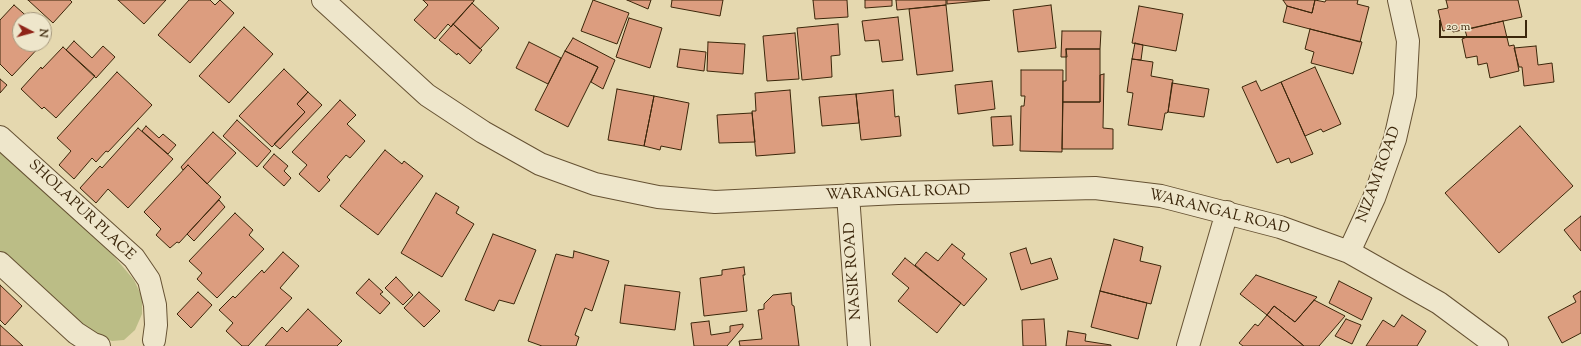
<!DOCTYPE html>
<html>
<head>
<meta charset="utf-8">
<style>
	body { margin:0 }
	#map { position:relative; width:1581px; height:346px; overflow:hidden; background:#e5d8af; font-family:"Sorts Mill Goudy",serif }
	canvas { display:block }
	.north { position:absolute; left:12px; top:12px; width:40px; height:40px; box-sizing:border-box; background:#eee6cb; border:1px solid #a6997e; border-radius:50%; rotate:96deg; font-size:11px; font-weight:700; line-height:16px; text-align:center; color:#3b260a }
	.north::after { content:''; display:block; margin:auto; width:14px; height:18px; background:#8f2418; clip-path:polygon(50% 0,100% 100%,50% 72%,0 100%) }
	.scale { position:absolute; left:1439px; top:20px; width:88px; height:18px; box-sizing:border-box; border:2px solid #3b260a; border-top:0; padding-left:5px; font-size:12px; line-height:14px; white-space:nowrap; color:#3b260a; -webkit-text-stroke:3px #eee6cb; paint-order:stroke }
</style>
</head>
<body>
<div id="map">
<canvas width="1581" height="346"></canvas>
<div class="north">N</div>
<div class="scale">20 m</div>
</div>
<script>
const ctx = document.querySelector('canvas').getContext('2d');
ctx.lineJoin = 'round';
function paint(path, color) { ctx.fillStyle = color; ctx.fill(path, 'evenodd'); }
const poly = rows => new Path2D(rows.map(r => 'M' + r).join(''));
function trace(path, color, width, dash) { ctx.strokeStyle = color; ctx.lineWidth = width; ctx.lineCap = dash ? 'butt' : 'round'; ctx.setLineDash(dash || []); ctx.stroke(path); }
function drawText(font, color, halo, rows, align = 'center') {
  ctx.font = font + ' "Sorts Mill Goudy",serif'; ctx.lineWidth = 4; ctx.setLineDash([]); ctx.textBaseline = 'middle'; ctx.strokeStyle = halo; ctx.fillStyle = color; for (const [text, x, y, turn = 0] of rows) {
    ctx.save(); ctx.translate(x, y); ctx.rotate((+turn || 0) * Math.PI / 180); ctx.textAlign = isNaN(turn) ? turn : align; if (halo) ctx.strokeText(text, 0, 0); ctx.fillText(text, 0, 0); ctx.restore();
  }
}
paint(poly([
	[0,148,112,254,134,280,142,297,142,314,135,330,124,340,112,341,96,335,65,311,0,251]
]), '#bbbd86');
const building = poly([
	[28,0,70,0,72,2,53,23,28,0],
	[118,0,166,0,144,24,118,0],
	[189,0,210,0,215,5,220,0,234,13,190,63,158,35,189,0],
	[423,0,474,0,474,1,451,27,448,24,435,39,414,20,428,5,423,0],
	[593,0,629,13,617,44,581,31,593,0],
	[627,0,651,0,648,9,627,0],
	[672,0,723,0,720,16,671,7,672,0],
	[813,0,847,0,848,17,815,19,813,0],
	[865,0,892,0,892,6,865,8,865,0],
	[896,0,946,0,946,5,897,10,896,0],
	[947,0,990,0,947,4,947,0],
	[1283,0,1315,0,1312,13,1287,6,1283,0],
	[1315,0,1325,2,1326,0,1358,0,1357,4,1369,7,1360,42,1283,22,1287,6,1312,13,1315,0],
	[1446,0,1518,0,1522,17,1453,32,1453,29,1443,31,1438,10,1448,8,1446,0],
	[472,3,499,28,480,49,453,24,472,3],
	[14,5,31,20,20,20,20,44,42,44,12,76,0,64,0,20,14,5],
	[946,5,953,71,917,75,909,9,946,5],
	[1051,5,1056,48,1018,52,1013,10,1051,5],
	[1139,6,1183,14,1176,51,1132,43,1139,6],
	[898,17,903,60,882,62,879,40,865,41,862,21,898,17],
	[629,18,662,28,650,68,616,57,629,18],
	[1503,21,1509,46,1514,45,1519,71,1490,78,1487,63,1478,65,1477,56,1466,58,1462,39,1467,37,1465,30,1503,21],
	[453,24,482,50,470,64,458,53,457,55,439,40,453,24],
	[838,24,840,55,831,56,832,77,802,80,797,28,838,24],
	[244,27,273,54,229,103,199,76,244,27],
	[1310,29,1362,42,1353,74,1311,63,1314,52,1305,49,1310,29],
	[1062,31,1101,31,1100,49,1066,49,1067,57,1061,57,1062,31],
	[795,33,799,79,767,81,763,36,795,33],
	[573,38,615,60,603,89,591,82,598,67,565,51,573,38],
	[74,41,92,58,103,46,115,57,96,78,66,50,74,41],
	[529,42,561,58,548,84,516,68,529,42],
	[708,42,745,44,743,74,707,71,708,42],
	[1135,43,1143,45,1141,60,1132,59,1135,43],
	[1536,46,1538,65,1552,63,1554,82,1524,86,1522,67,1519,67,1514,48,1536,46],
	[63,47,95,76,56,118,44,107,42,109,21,89,41,67,42,69,63,47],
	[680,49,706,52,704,71,677,67,680,49],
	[1066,49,1100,49,1100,102,1063,102,1063,81,1066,81,1066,49],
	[565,51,598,67,568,127,535,110,565,51],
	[1132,59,1153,62,1151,76,1173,80,1168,112,1167,113,1165,113,1162,130,1128,125,1133,93,1127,92,1132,59],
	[1315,67,1341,124,1323,132,1321,129,1305,136,1281,82,1315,67],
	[284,69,308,92,297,104,305,112,272,147,239,116,284,69],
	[1021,70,1063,70,1062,152,1020,151,1021,106,1024,106,1025,96,1021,96,1021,70],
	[117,72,152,105,108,152,106,151,96,162,92,158,74,179,59,165,71,151,57,138,117,72],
	[1104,74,1103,128,1113,129,1113,149,1062,149,1063,102,1100,102,1100,75,1104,74],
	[0,79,7,85,0,93,0,79],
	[992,81,995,109,958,114,955,85,992,81],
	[1256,81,1261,91,1281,82,1313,154,1291,163,1289,158,1277,163,1242,87,1256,81],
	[1172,83,1209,89,1204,117,1168,112,1172,83],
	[617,89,654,96,644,146,608,140,617,89],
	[790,90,795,153,756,156,752,111,756,111,755,93,790,90],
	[893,90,895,117,899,116,901,136,861,140,856,94,893,90],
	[308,92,322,105,280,149,274,144,305,112,297,104,308,92],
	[856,94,859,123,822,126,819,97,856,94],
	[654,96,689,103,681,150,661,146,660,150,644,146,654,96],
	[340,100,356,115,347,124,365,141,350,158,346,155,327,177,330,180,319,192,299,174,307,165,292,152,340,100],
	[752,113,755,142,719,143,717,115,752,113],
	[1011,116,1013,145,993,146,991,117,1011,116],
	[237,120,271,151,257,167,223,136,237,120],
	[146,126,159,138,163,134,176,145,168,154,142,131,146,126],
	[1520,126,1573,186,1499,253,1445,193,1520,126],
	[138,128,173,159,128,208,108,189,96,203,80,188,100,166,102,168,138,128],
	[213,132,236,153,207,184,188,165,183,170,181,167,213,132],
	[385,150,402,164,404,161,423,176,378,235,340,206,385,150],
	[274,154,288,166,284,171,291,178,284,186,263,167,274,154],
	[188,165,221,197,179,243,177,242,170,248,156,235,161,229,144,212,188,165],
	[436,193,459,207,456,213,474,224,442,277,401,253,436,193],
	[219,200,225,207,194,241,187,234,219,200],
	[235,213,253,230,249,235,264,249,217,298,197,279,202,273,189,261,235,213],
	[1581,216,1581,251,1564,230,1581,216],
	[493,234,536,250,514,304,499,300,494,311,465,300,493,234],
	[1114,239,1143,247,1140,261,1161,266,1151,304,1100,291,1114,239],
	[952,244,965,254,962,258,987,279,964,306,915,265,926,252,938,261,952,244],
	[1026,248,1031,264,1051,258,1058,279,1021,290,1010,253,1026,248],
	[574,251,609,261,592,311,585,308,575,335,579,337,576,346,542,346,528,341,556,254,573,258,574,251],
	[283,252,299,266,280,288,292,298,248,346,242,346,226,331,233,323,219,310,233,296,235,298,262,270,264,273,283,252],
	[905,258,961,303,937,333,898,301,909,288,892,274,905,258],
	[744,267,745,275,743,275,747,311,704,316,700,278,722,275,722,270,744,267],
	[1256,275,1317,297,1295,322,1274,306,1267,315,1240,294,1256,275],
	[396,277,413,295,403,305,385,288,396,277],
	[369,279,383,292,380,294,390,303,380,314,356,293,369,279],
	[1339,281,1372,298,1362,320,1329,303,1339,281],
	[0,285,22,306,5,325,0,320,0,285],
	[625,285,680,292,675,330,620,323,625,285],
	[1100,291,1147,303,1138,339,1091,327,1100,291],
	[1581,291,1581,333,1562,343,1548,317,1576,302,1573,296,1581,291],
	[198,292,212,305,191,328,177,314,198,292],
	[419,292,440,311,424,327,404,308,419,292],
	[791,293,792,305,794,306,799,346,740,346,739,341,762,339,758,310,764,309,764,304,773,295,791,293],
	[1314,300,1345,316,1319,346,1304,346,1267,315,1274,306,1295,322,1314,300],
	[308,309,342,341,337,346,265,346,282,327,287,332,308,309],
	[1267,315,1304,346,1243,346,1239,343,1255,324,1258,326,1267,315],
	[1402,315,1426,331,1417,346,1366,346,1383,320,1394,327,1402,315],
	[1044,319,1046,346,1023,346,1022,320,1044,319],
	[1346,319,1361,325,1352,344,1335,336,1346,319],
	[709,321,711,335,730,332,730,326,743,324,743,327,727,346,694,346,691,323,709,321],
	[0,325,23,346,0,346,0,325],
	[1068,331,1086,334,1085,341,1111,345,1111,346,1066,346,1068,331]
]);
paint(building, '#dc9d7f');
trace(building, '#3b260a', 1);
const street = poly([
	[323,0,427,95,483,132,540,164,595,184,658,197,715,202,898,193,1095,188,1161,196,1280,227,1349,252,1439,303,1497,346],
	[0,137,134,258,149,280,155,305,156,325,154,340],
	[848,195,859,346],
	[1349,252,1374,198,1395,139,1405,95,1408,41,1399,0],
	[0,263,76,333,93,344,99,346],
	[1188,346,1227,212]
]);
trace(street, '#665233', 24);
trace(street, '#eee6cb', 22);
drawText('15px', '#3b260a', '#eee6cb', [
	["NIZAM ROAD",1380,175,-70],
	["WARANGAL ROAD",898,194,-2],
	["SHOLAPUR PLACE",81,211,43],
	["WARANGAL ROAD",1219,213,14],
	["NASIK ROAD",854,271,-94]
]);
</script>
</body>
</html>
